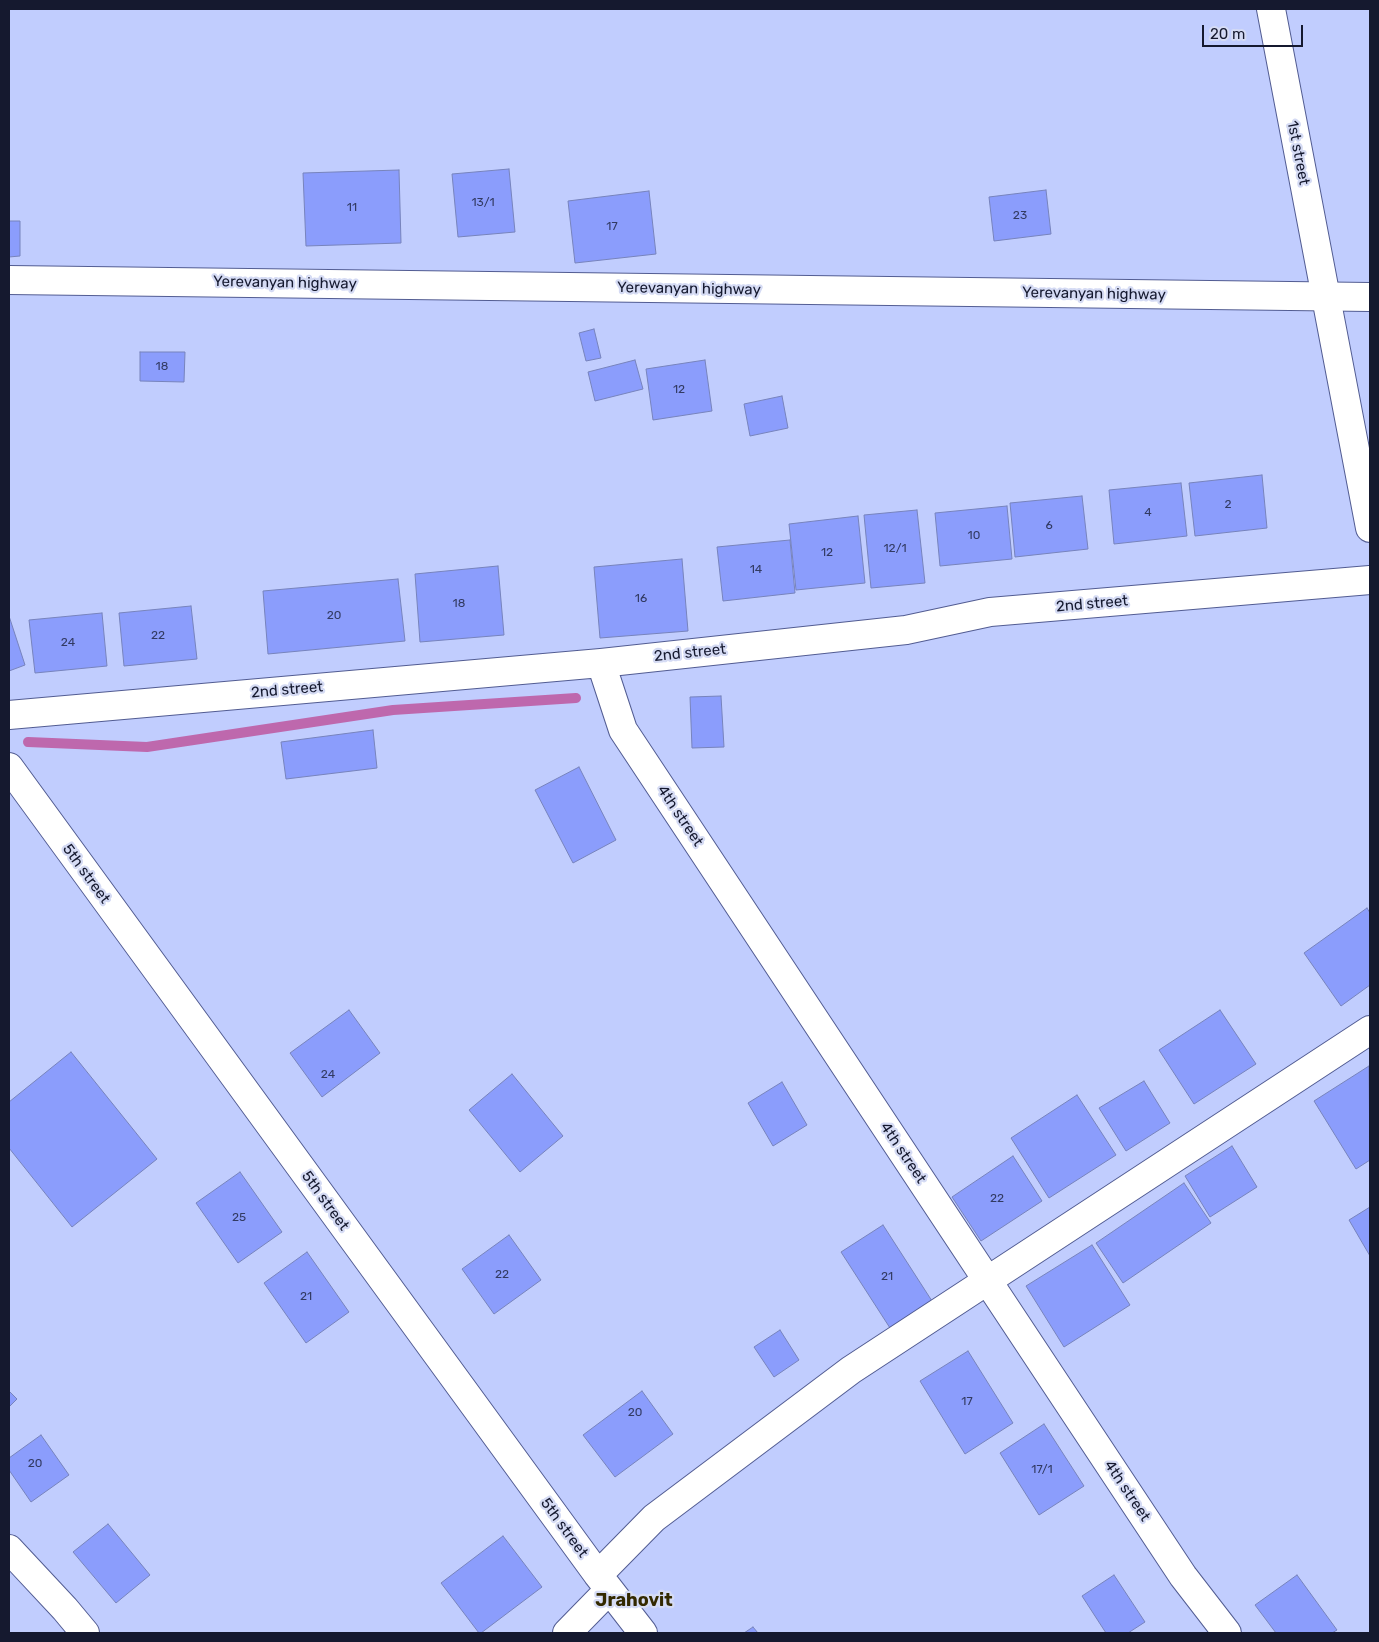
<!DOCTYPE html>
<html>
<head>
<meta charset="utf-8">
<style>
	body { margin:0 }
	#map { position:relative; width:1379px; height:1642px; overflow:hidden; background:#c1cdfe; font-family:Rubik,sans-serif }
	canvas { display:block }
	.frame { position:absolute; inset:0; border:10px solid #15192f; pointer-events:none }
	.scale { position:absolute; left:1202px; top:25px; width:101px; height:22px; box-sizing:border-box; border:2px solid #15192f; border-top:0; padding-left:6px; font-size:15px; line-height:18px; white-space:nowrap; color:#15192f; -webkit-text-stroke:4px #d5dbf4; paint-order:stroke }
</style>
</head>
<body>
<div id="map">
<canvas width="1379" height="1642"></canvas>
<div class="frame"></div>
<div class="scale">20 m</div>
</div>
<script>
const ctx = document.querySelector('canvas').getContext('2d');
ctx.lineJoin = 'round';
const poly = rows => new Path2D(rows.map(r => 'M' + r).join(''));
function trace(path, color, width, dash) { ctx.strokeStyle = color; ctx.lineWidth = width; ctx.lineCap = dash ? 'butt' : 'round'; ctx.setLineDash(dash || []); ctx.stroke(path); }
function paint(path, color) { ctx.fillStyle = color; ctx.fill(path, 'evenodd'); }
function drawText(font, color, halo, rows, align = 'center') {
  ctx.font = font + ' Rubik,sans-serif'; ctx.lineWidth = 4.5; ctx.setLineDash([]); ctx.textBaseline = 'middle'; ctx.strokeStyle = halo; ctx.fillStyle = color; for (const [text, x, y, turn = 0] of rows) {
    ctx.save(); ctx.translate(x, y); ctx.rotate((+turn || 0) * Math.PI / 180); ctx.textAlign = isNaN(turn) ? turn : align; if (halo) ctx.strokeText(text, 0, 0); ctx.fillText(text, 0, 0); ctx.restore();
  }
}
trace(poly([
	[28,742,147,747,393,710,576,698]
]), '#be68ad', 10);
const building = poly([
	[509,169,515,232,458,237,452,174,509,169],
	[399,170,401,243,306,246,303,173,399,170],
	[1046,190,1051,234,994,241,989,197,1046,190],
	[649,191,656,254,575,263,568,201,649,191],
	[9,221,20,221,20,256,9,257,9,221],
	[594,329,601,358,586,361,579,333,594,329],
	[140,352,185,352,184,382,140,381,140,352],
	[635,360,643,389,595,401,588,372,635,360],
	[705,360,712,411,653,420,646,369,705,360],
	[782,396,788,428,750,436,744,404,782,396],
	[1262,475,1267,528,1195,536,1189,483,1262,475],
	[1181,483,1187,536,1114,544,1109,490,1181,483],
	[1082,496,1088,549,1015,557,1010,503,1082,496],
	[1007,506,1012,559,940,566,935,513,1007,506],
	[917,510,925,583,871,588,864,515,917,510],
	[858,516,865,583,796,590,789,524,858,516],
	[790,540,795,593,723,601,717,547,790,540],
	[682,559,688,631,600,638,594,567,682,559],
	[498,566,504,635,420,642,415,574,498,566],
	[398,579,405,641,268,654,263,591,398,579],
	[191,606,197,659,124,666,119,613,191,606],
	[102,613,107,666,35,673,29,620,102,613],
	[9,616,25,665,9,671,9,616],
	[721,696,724,747,692,748,690,697,721,696],
	[373,730,377,768,286,779,281,742,373,730],
	[579,767,616,840,573,863,535,790,579,767],
	[1367,908,1370,913,1370,985,1341,1006,1304,953,1367,908],
	[349,1010,380,1053,322,1097,290,1053,349,1010],
	[1220,1010,1256,1064,1194,1104,1159,1050,1220,1010],
	[71,1052,157,1159,72,1227,9,1148,9,1102,71,1052],
	[1369,1066,1370,1160,1356,1169,1314,1101,1369,1066],
	[512,1074,563,1136,520,1172,469,1110,512,1074],
	[1144,1081,1170,1123,1126,1151,1099,1108,1144,1081],
	[782,1082,807,1125,773,1146,748,1103,782,1082],
	[1077,1095,1116,1155,1049,1198,1011,1138,1077,1095],
	[1232,1146,1257,1187,1210,1217,1185,1176,1232,1146],
	[1013,1156,1042,1201,981,1241,952,1197,1013,1156],
	[240,1172,282,1232,238,1263,196,1203,240,1172],
	[1184,1183,1211,1223,1123,1283,1096,1243,1184,1183],
	[1370,1207,1370,1256,1349,1220,1370,1207],
	[883,1225,932,1301,890,1328,841,1252,883,1225],
	[509,1235,541,1280,494,1314,462,1269,509,1235],
	[1092,1245,1130,1305,1064,1347,1026,1286,1092,1245],
	[307,1252,349,1312,306,1343,264,1283,307,1252],
	[780,1330,799,1360,774,1377,754,1347,780,1330],
	[968,1351,1013,1423,965,1454,920,1381,968,1351],
	[9,1391,17,1399,9,1407,9,1391],
	[642,1391,673,1434,615,1477,583,1435,642,1391],
	[1044,1424,1084,1486,1039,1515,1000,1453,1044,1424],
	[41,1435,69,1475,31,1502,9,1470,9,1458,41,1435],
	[108,1524,150,1575,116,1603,73,1552,108,1524],
	[503,1536,542,1587,481,1633,479,1633,441,1583,503,1536],
	[1114,1575,1145,1622,1128,1633,1106,1633,1082,1596,1114,1575],
	[1297,1575,1337,1630,1332,1633,1276,1633,1255,1605,1297,1575],
	[753,1627,758,1633,744,1633,753,1627]
]);
paint(building, '#8b9dfc');
trace(building, '#7783bc', 1);
const street = poly([
	[1271,9,1370,528],
	[601,663,623,730,1183,1576,1227,1633],
	[9,715,601,663,906,630,990,612,1370,580],
	[9,767,598,1575,643,1633],
	[9,1549,65,1609,85,1633],
	[598,1575,654,1518,851,1370,1370,1030],
	[567,1633,609,1590]
]);
const primary = poly([
	[9,280,1370,297]
]);
trace(street, '#525c92', 30);
trace(primary, '#525c92', 30);
trace(street, '#fff', 28);
trace(primary, '#fff', 28);
drawText('12px', '#323a62', null, [
	["13/1",483,203],
	["11",352,208],
	["23",1020,216],
	["17",612,227],
	["18",162,367],
	["12",679,390],
	["2",1228,505],
	["4",1148,513],
	["6",1049,526],
	["10",974,536],
	["12/1",895,549],
	["12",827,553],
	["14",756,570],
	["16",641,599],
	["18",459,604],
	["20",334,616],
	["22",158,636],
	["24",68,643],
	["24",328,1075],
	["22",997,1199],
	["25",239,1218],
	["22",502,1275],
	["21",887,1277],
	["21",306,1297],
	["17",967,1402],
	["20",635,1413],
	["20",35,1464],
	["17/1",1042,1470]
]);
drawText('15px', '#15192f', '#d5dbf4', [
	["1st street",1298,153,79],
	["Yerevanyan highway",285,283,1],
	["Yerevanyan highway",689,289,1],
	["Yerevanyan highway",1094,294,1],
	["2nd street",1092,604,-5],
	["2nd street",690,653,-6],
	["2nd street",287,690,-5],
	["4th street",680,816,56],
	["5th street",86,874,54],
	["4th street",903,1153,56],
	["5th street",325,1201,54],
	["4th street",1127,1491,56],
	["5th street",564,1528,54]
]);
drawText('bold 18px', '#332900', '#d5dbf4', [
	["Jrahovit",634,1601]
]);
</script>
</body>
</html>
